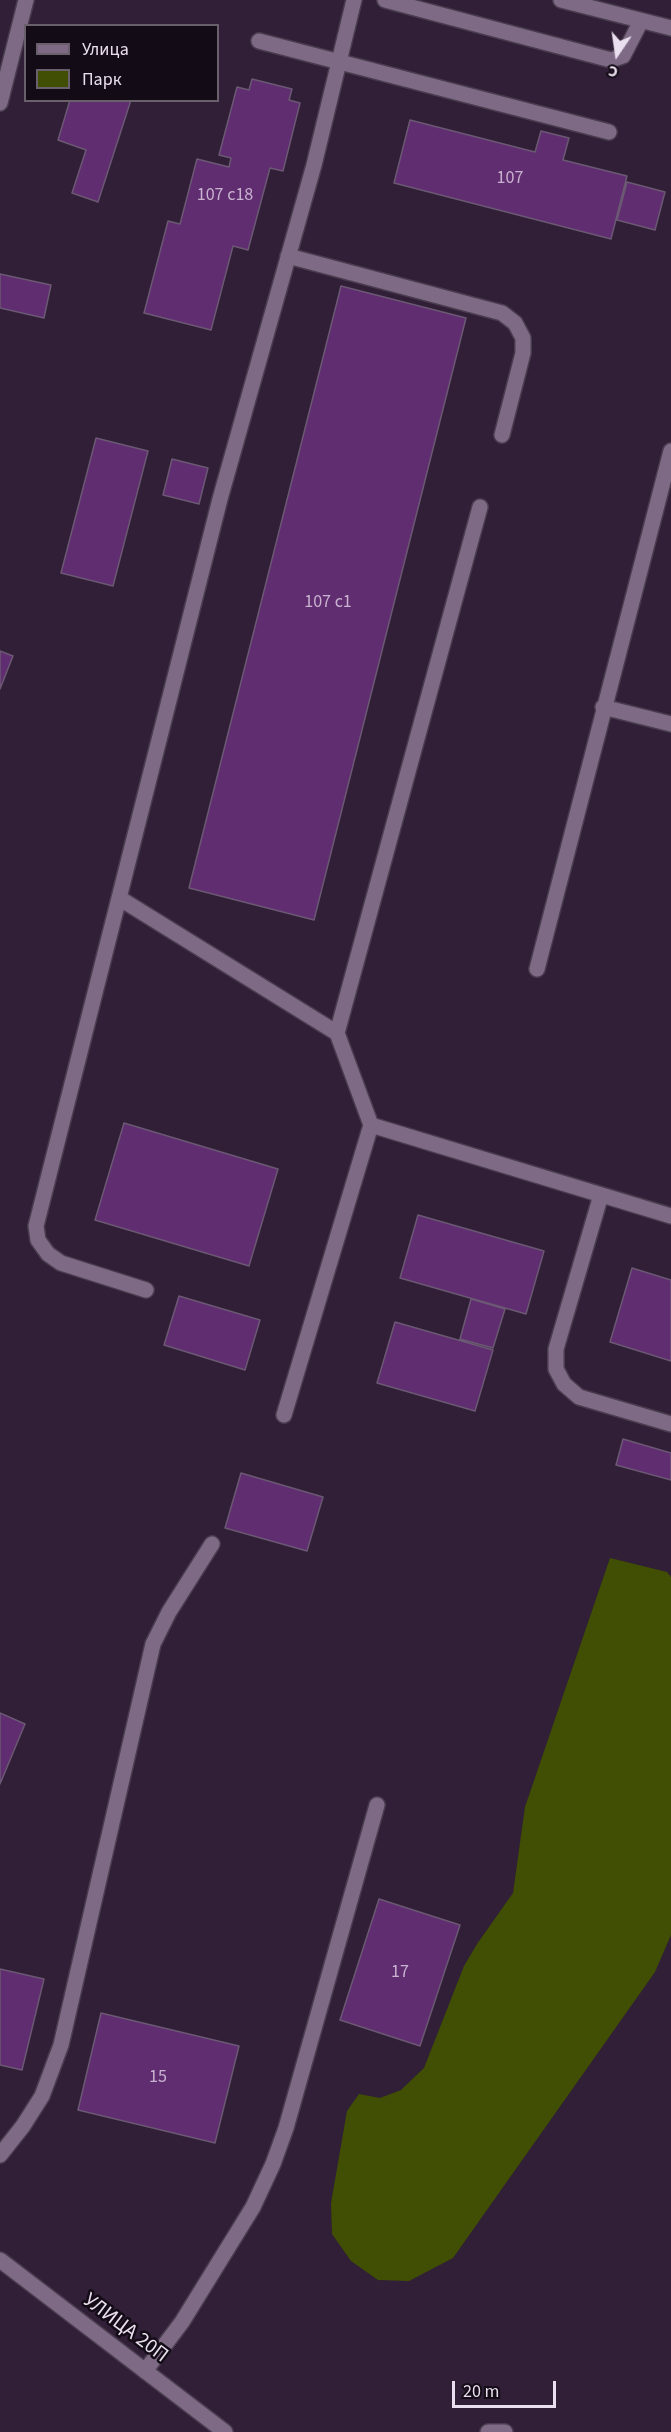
<!DOCTYPE html>
<html>
<head>
<meta charset="utf-8">
<style>
	body { margin:0 }
	#map { position:relative; width:671px; height:2432px; overflow:hidden; background:#301f36; font-family:"Source Sans 3",sans-serif }
	canvas { display:block }
	.legend { position:absolute; left:24px; top:24px; width:195px; height:78px; box-sizing:border-box; background:#130c16; border:2px solid #69606c; margin:0; padding:8px 10px; list-style:none; font-size:18px; color:#eadfee }
	.legend li { display:flex; align-items:center; gap:12px; height:30px }
	.legend b { width:30px; border:2px solid #69606c }
	.north { position:absolute; left:587px; top:24px; width:60px; height:60px; -webkit-text-stroke:4px #130c16; paint-order:stroke; rotate:193deg; font-size:16px; font-weight:700; line-height:24px; text-align:center; color:#eadfee }
	.north::after { content:''; display:block; margin:auto; width:21px; height:27px; background:#eadfee; clip-path:polygon(50% 0,100% 100%,50% 72%,0 100%) }
	.scale { position:absolute; left:452px; top:2381px; width:104px; height:27px; box-sizing:border-box; border:3px solid #eadfee; border-top:0; padding-left:8px; font-size:18px; line-height:21px; white-space:nowrap; color:#eadfee; -webkit-text-stroke:4px #130c16; paint-order:stroke }
</style>
</head>
<body>
<div id="map">
<canvas width="671" height="2432"></canvas>
<ul class="legend">
<li><b style="height:8px;background:#7e6a85"></b>Улица</li>
<li><b style="height:16px;background:#404f03"></b>Парк</li>
</ul>
<div class="north">С</div>
<div class="scale">20 m</div>
</div>
<script>
const ctx = document.querySelector('canvas').getContext('2d');
ctx.lineJoin = 'round';
function paint(path, color) { ctx.fillStyle = color; ctx.fill(path, 'evenodd'); }
const poly = rows => new Path2D(rows.map(r => 'M' + r).join(''));
function trace(path, color, width, dash) { ctx.strokeStyle = color; ctx.lineWidth = width; ctx.lineCap = dash ? 'butt' : 'round'; ctx.setLineDash(dash || []); ctx.stroke(path); }
function drawText(font, color, halo, rows, align = 'center') {
  ctx.font = font + ' "Source Sans 3",sans-serif'; ctx.lineWidth = 5; ctx.setLineDash([]); ctx.textBaseline = 'middle'; ctx.strokeStyle = halo; ctx.fillStyle = color; for (const [text, x, y, turn = 0] of rows) {
    ctx.save(); ctx.translate(x, y); ctx.rotate((+turn || 0) * Math.PI / 180); ctx.textAlign = isNaN(turn) ? turn : align; if (halo) ctx.strokeText(text, 0, 0); ctx.fillText(text, 0, 0); ctx.restore();
  }
}
paint(poly([
	[610,1558,667,1572,671,1577,671,1935,655,1972,453,2258,409,2281,378,2280,351,2261,332,2234,331,2203,347,2111,359,2094,380,2098,401,2090,424,2068,464,1966,477,1944,513,1893,525,1807]
]), '#404f03');
const building = poly([
	[252,79,292,89,289,100,300,103,283,171,270,168,248,250,233,246,211,330,144,313,168,221,180,224,197,159,229,167,231,158,219,155,237,87,249,90,252,79],
	[70,100,131,100,98,202,72,193,86,150,58,140,70,100],
	[410,120,535,152,541,131,569,138,563,160,627,176,611,239,394,183,410,120],
	[627,182,665,192,655,230,617,220,627,182],
	[0,274,51,285,44,318,0,308,0,274],
	[341,286,466,318,314,920,189,888,341,286],
	[96,438,148,451,113,586,61,573,96,438],
	[172,459,208,468,199,504,163,495,172,459],
	[0,651,13,656,0,689,0,651],
	[124,1123,278,1169,249,1266,95,1220,124,1123],
	[418,1215,544,1251,526,1314,400,1278,418,1215],
	[632,1268,671,1280,671,1361,610,1342,632,1268],
	[179,1296,260,1320,245,1370,164,1345,179,1296],
	[471,1299,505,1309,493,1348,460,1339,471,1299],
	[395,1322,493,1350,475,1411,377,1383,395,1322],
	[623,1439,671,1453,671,1480,616,1465,623,1439],
	[241,1473,323,1497,307,1551,225,1528,241,1473],
	[0,1713,25,1724,0,1784,0,1713],
	[379,1899,460,1925,420,2046,340,2020,379,1899],
	[0,1969,44,1979,22,2070,0,2065,0,1969],
	[101,2013,239,2046,215,2143,78,2110,101,2013]
]);
paint(building, '#602d71');
trace(building, '#6b5873', 1.5);
const lane = poly([
	[354,0,314,165,220,499,119,898,337,1033,371,1125,671,1216],
	[385,0,611,60,623,56,641,21],
	[259,41,609,132],
	[0,103,26,0],
	[288,256,502,313,515,323,523,338,523,353,502,435],
	[603,707,671,724],
	[119,898,36,1226,38,1240,48,1254,61,1263,146,1290],
	[537,969,671,451],
	[337,1033,480,507],
	[601,1195,556,1349,556,1369,564,1384,579,1397,671,1424],
	[284,1415,371,1125],
	[0,2155,23,2126,42,2096,61,2045,153,1644,169,1612,212,1544],
	[145,2371,182,2322,253,2207,273,2164,286,2128,377,1805]
]);
const street = poly([
	[561,0,671,28],
	[0,2260,225,2432],
	[488,2432,505,2432]
]);
trace(lane, '#4a3c4f', 18);
trace(street, '#4a3c4f', 18);
trace(lane, '#7e6a85', 15);
trace(street, '#7e6a85', 15);
drawText('18px', '#c8b2cf', null, [
	["107",510,179],
	["107 с18",225,196],
	["107 с1",328,603],
	["17",400,1973],
	["15",158,2078]
]);
drawText('21px', '#eadfee', '#130c16', [
	["УЛИЦА 20П",125,2329,37]
]);
</script>
</body>
</html>
